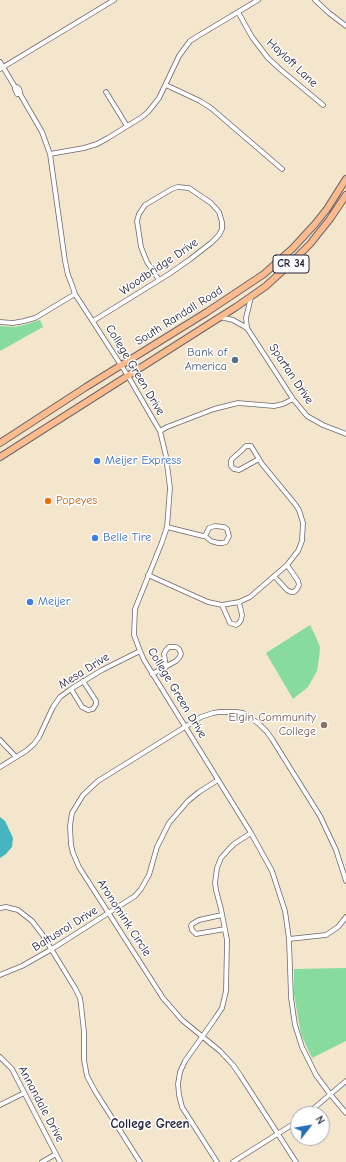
<!DOCTYPE html>
<html>
<head>
<meta charset="utf-8">
<style>
	body { margin:0 }
	#map { position:relative; width:346px; height:1162px; overflow:hidden; background:#f4e6cd; font-family:"Comic Neue",sans-serif }
	canvas { display:block }
	.north { position:absolute; left:290px; top:1106px; width:40px; height:40px; box-sizing:border-box; background:#fff; border:1px solid #a7a7b1; border-radius:50%; rotate:59deg; font-size:11px; font-weight:700; line-height:16px; text-align:center; color:#22223b }
	.north::after { content:''; display:block; margin:auto; width:14px; height:18px; background:#1f6fb2; clip-path:polygon(50% 0,100% 100%,50% 72%,0 100%) }
</style>
</head>
<body>
<div id="map">
<canvas width="346" height="1162"></canvas>
<div class="north">N</div>
</div>
<script>
const ctx = document.querySelector('canvas').getContext('2d');
ctx.lineJoin = 'round';
function paint(path, color) { ctx.fillStyle = color; ctx.fill(path, 'evenodd'); }
const poly = rows => new Path2D(rows.map(r => 'M' + r).join(''));
function trace(path, color, width, dash) { ctx.strokeStyle = color; ctx.lineWidth = width; ctx.lineCap = dash ? 'butt' : 'round'; ctx.setLineDash(dash || []); ctx.stroke(path); }
function drawText(font, color, halo, rows, align = 'center') {
  ctx.font = font + ' "Comic Neue",sans-serif'; ctx.lineWidth = 3; ctx.setLineDash([]); ctx.textBaseline = 'middle'; ctx.strokeStyle = halo; ctx.fillStyle = color; for (const [text, x, y, turn = 0] of rows) {
    ctx.save(); ctx.translate(x, y); ctx.rotate((+turn || 0) * Math.PI / 180); ctx.textAlign = isNaN(turn) ? turn : align; if (halo) ctx.strokeText(text, 0, 0); ctx.fillText(text, 0, 0); ctx.restore();
  }
}
paint(poly([
	[40,320,43,327,0,351,0,326,15,327,28,324],
	[310,625,315,635,320,647,319,658,317,671,308,687,293,699,266,653],
	[346,968,346,1041,312,1058,301,1034,294,994,294,969]
]), '#86db9d');
paint(poly([
	[0,817,5,821,7,825,13,838,12,847,6,854,0,858]
]), '#46b5c0');
const street = poly([
	[315,0,329,13,346,26],
	[238,12,252,37,268,58,281,70,323,105],
	[0,62,15,87,15,89,16,91,17,94,20,94,42,132,50,154,65,261,68,275,72,285,75,294,128,376,154,421,160,431,166,456,170,488,167,527,162,542,135,609,134,635,140,651,144,660,251,833,272,871,285,911,289,939,291,998,295,1025,302,1047,316,1075,330,1094,346,1113],
	[0,69,114,0],
	[166,85,200,101,211,108,282,169],
	[15,87,17,87,19,89,20,92,20,94],
	[106,92,127,126],
	[50,154,84,148,97,144,108,138,142,117,148,112,159,98,179,56,190,41,198,36,258,0],
	[251,297,246,318,247,328,293,399,307,416,323,425,346,434],
	[220,317,233,320,247,328],
	[93,321,169,274,189,260,211,243,219,235,222,229,222,222,219,212,211,203,189,188,178,187,172,189,145,205,139,214,137,221,141,247,147,262,159,280],
	[0,322,13,323,24,321,35,318,75,294],
	[160,431,167,427,214,409,238,403,274,406,283,404,293,399],
	[167,527,203,536,205,536,211,541,218,543,223,543,226,542,229,536,227,529,224,527,215,526,209,528,205,536],
	[148,575,208,602,222,605,239,602,250,597,287,565,298,551,302,541,303,523,299,510,295,504,262,464,251,446,246,446,241,451,232,459,231,461,231,466,234,469,239,470,259,459],
	[274,576,287,590,291,592,294,592,297,589,299,585,298,581,287,565],
	[222,605,230,623,236,625,239,623,241,620,242,615,239,602],
	[152,674,176,661,179,658,181,654,179,649,176,647,169,647,166,650,164,654,166,667],
	[71,689,82,707,88,710,93,709,96,704,96,701,83,681],
	[0,740,16,757],
	[0,767,26,751,34,744,39,737,53,707,60,697,71,689,102,670,140,651],
	[0,908,6,907,18,910,32,921,42,934,75,988,80,998,81,1005,84,1032,84,1060,87,1076,95,1091,140,1162],
	[222,915,199,920,192,924,191,926,192,930,196,934,225,929],
	[289,939,326,935,338,927,346,917],
	[0,975,22,966,52,949,135,896,141,889,149,875,157,847,169,823,188,801,199,792,218,780],
	[0,1057,12,1069,60,1162],
	[0,1105,24,1093],
	[307,1114,346,1081],
	[42,1162,56,1154],
	[217,1162,182,1107,179,1095,178,1084,180,1072,185,1061,214,1020,222,1008,226,991,227,940,221,909,216,890,215,883,217,868,221,858,229,849,234,844,251,833],
	[233,1162,298,1121],
	[296,1162,240,1075,233,1065,220,1051,182,1020,163,998,79,867,73,853,71,845,70,826,71,819,72,813,83,795,98,781,201,717,213,713,220,712,237,712,243,713,258,723,267,732,272,739,320,816,336,850,346,881]
]);
const primary = poly([
	[0,443,86,387,207,312,264,274,293,248,315,224,327,209,346,179],
	[0,457,236,307,266,286,289,265,310,244,330,219,346,195]
]);
trace(street, '#6c676e', 5.5);
trace(primary, '#6c676e', 8);
trace(street, '#fff', 4);
trace(primary, '#fbbb8d', 6);
for (const [x, y, r, color] of [
	[235,360,4,"#5c6f8a"],
	[97,461,4,"#3f7fe0"],
	[48,501,4,"#e8710a"],
	[95,538,4,"#3f7fe0"],
	[30,602,4,"#3f7fe0"],
	[324,725,4,"#8d6e63"]
]) { const dot = new Path2D(); dot.arc(x, y, r, 0, 2 * Math.PI); ctx.fillStyle = color; ctx.fill(dot); trace(dot, '#fff', 1.5); }
for (const [x, y, w] of [
	[291,264,36]
]) { const box = new Path2D(); box.roundRect(x - w / 2, y - 9, w, 18, 3); ctx.fillStyle = '#fff'; ctx.fill(box); trace(box, '#22223b', 1); }
drawText('bold 11px', '#22223b', null, [
	["CR 34",291,264]
]);
drawText('12px', '#22223b', '#fff', [
	["Hayloft Lane",292,63,43],
	["Woodbridge Drive",159,267,-34],
	["South Randall Road",179,316,-32],
	["College Green Drive",135,370,59],
	["Spartan Drive",291,374,56],
	["Mesa Drive",84,671,-32],
	["College Green Drive",177,693,59],
	["Aronomink Circle",124,918,57],
	["Baltusrol Drive",65,929,-32],
	["Annandale Drive",41,1104,62]
]);
drawText('12px', '#4e5e75', '#fff', [
	["Bank of",227,353],
	["America",227,367]
], 'right');
drawText('12px', '#366cbe', '#fff', [
	["Meijer Express",105,461],
	["Belle Tire",103,538],
	["Meijer",38,602]
], 'left');
drawText('12px', '#c56008', '#fff', [
	["Popeyes",56,501]
], 'left');
drawText('12px', '#785e54', '#fff', [
	["Elgin Community",316,718],
	["College",316,732]
], 'right');
drawText('bold 13px', '#22223b', '#fff', [
	["College Green",150,1124]
]);
</script>
</body>
</html>
